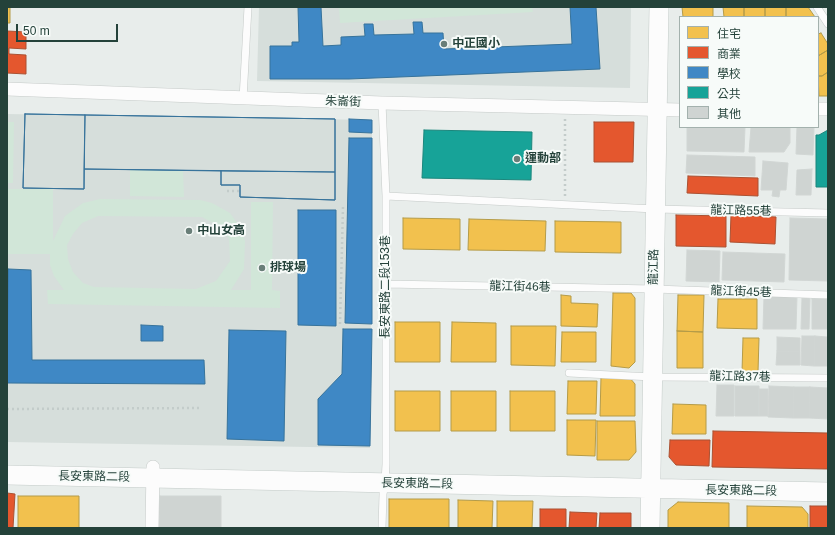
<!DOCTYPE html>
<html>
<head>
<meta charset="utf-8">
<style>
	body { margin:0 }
	#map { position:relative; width:835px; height:535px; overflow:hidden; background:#e8edeb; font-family:Arial,"Noto Sans TC",sans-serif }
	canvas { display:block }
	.frame { position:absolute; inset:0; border:8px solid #24423a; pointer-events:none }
	.legend { position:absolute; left:679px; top:16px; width:140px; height:112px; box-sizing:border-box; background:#f7fbf9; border:1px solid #a3b1ad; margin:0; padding:5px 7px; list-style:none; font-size:12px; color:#24423a }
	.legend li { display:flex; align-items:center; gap:8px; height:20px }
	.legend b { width:20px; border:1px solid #a3b1ad }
	.scale { position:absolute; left:16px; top:24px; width:102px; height:18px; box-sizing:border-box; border:2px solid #24423a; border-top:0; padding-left:5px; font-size:12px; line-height:14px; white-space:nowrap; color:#24423a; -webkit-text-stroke:3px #f7fbf9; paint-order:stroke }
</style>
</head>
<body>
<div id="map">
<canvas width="835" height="535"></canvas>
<div class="frame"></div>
<ul class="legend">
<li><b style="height:11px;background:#f2c14e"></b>住宅</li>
<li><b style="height:11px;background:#e4572e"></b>商業</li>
<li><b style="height:11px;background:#3f88c5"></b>學校</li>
<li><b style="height:11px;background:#17a398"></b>公共</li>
<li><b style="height:11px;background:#cfd4d2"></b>其他</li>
</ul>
<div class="scale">50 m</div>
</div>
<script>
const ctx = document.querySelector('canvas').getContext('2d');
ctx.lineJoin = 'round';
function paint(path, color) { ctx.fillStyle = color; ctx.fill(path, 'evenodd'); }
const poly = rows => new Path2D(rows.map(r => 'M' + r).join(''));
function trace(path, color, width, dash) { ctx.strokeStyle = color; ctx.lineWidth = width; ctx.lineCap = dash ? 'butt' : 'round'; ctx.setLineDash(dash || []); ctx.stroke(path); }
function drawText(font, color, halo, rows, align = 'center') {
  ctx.font = font + ' Arial,"Noto Sans TC",sans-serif'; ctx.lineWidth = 4; ctx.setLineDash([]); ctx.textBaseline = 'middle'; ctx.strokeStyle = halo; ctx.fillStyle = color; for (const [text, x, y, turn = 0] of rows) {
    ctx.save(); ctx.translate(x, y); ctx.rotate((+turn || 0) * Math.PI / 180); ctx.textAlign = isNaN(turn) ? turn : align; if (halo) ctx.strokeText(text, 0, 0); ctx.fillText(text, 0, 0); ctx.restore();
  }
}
paint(poly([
	[259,7,631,7,630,88,257,81],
	[7,114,372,120,370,448,7,442]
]), '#d6dedb');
paint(poly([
	[357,7,532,7,533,12,340,23,339,8],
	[7,122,14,122,13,183,7,183],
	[130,170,183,170,184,197,130,196],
	[7,189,53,189,53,241,65,216,83,203,100,199,200,200,212,203,230,213,240,227,245,241,244,269,231,290,251,290,251,202,273,202,272,290,280,291,280,308,48,304,47,290,64,290,54,276,50,265,50,254,7,254],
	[98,216,202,217,213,223,229,238,230,261,216,281,196,289,94,287,83,283,73,272,68,259,67,245,73,234,82,223]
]), '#d1e6d8');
const homes = poly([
	[7,7,10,7,10,23,7,23,7,7],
	[682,7,713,7,713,17,683,17,682,7],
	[723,7,744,7,744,17,724,17,723,7],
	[744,7,765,7,765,17,744,17,744,7],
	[765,7,786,7,786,17,765,17,765,7],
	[786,7,808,7,815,17,786,17,786,7],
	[821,33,828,44,828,50,818,56,818,34,821,33],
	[828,50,828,72,822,76,818,76,818,56,828,50],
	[828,72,828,96,819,96,818,76,822,76,828,72],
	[403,218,460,219,460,250,403,249,403,218],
	[469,219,546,221,545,251,468,250,469,219],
	[555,221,621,222,621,253,555,252,555,221],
	[613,293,631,293,635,298,635,362,629,368,611,366,613,293],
	[561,295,571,296,571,303,598,304,597,327,561,326,561,295],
	[678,295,704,295,703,332,677,331,678,295],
	[718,299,757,299,757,329,717,328,718,299],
	[395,322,440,322,440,362,395,362,395,322],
	[452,322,496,323,496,362,451,362,452,322],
	[511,326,556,326,555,366,511,365,511,326],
	[677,331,703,332,703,368,677,368,677,331],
	[562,332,596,332,596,362,561,362,562,332],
	[743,338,759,338,758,372,742,372,743,338],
	[601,377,629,377,635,384,635,416,600,416,601,377],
	[568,381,597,381,596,414,567,414,568,381],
	[395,391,440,391,440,431,395,431,395,391],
	[451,391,496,391,496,431,451,431,451,391],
	[510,391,555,391,555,431,510,431,510,391],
	[673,404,706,405,706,434,672,434,673,404],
	[567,420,596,420,595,456,567,455,567,420],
	[597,421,635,421,636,452,629,460,597,460,597,421],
	[18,496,79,496,79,528,18,528,18,496],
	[389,499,449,499,449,528,389,528,389,499],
	[458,500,493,501,492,528,458,528,458,500],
	[497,501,533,501,532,528,497,528,497,501],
	[678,502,729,503,729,528,668,528,668,510,678,502],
	[747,506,802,507,808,514,808,528,747,528,747,506]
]);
paint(homes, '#f2c14e');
trace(homes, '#b49b48', 1);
const shops = poly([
	[7,31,26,32,26,49,9,48,9,54,26,55,26,74,7,73,7,31],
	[594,122,634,122,633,162,594,162,594,122],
	[688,176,758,178,758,196,687,193,688,176],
	[676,215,726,216,726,247,676,246,676,215],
	[731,215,776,217,775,244,730,242,731,215],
	[713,431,828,433,828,469,712,467,713,431],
	[670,440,710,440,709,466,676,465,669,457,670,440],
	[7,493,15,494,13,528,7,528,7,493],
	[810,506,828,506,828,528,810,528,810,506],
	[540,509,566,509,566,528,540,528,540,509],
	[570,512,597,513,596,528,569,528,570,512],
	[600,513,631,513,631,528,599,528,600,513]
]);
paint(shops, '#e4572e');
trace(shops, '#aa5132', 1);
const schools = poly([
	[298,7,321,7,323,46,341,45,341,37,365,36,364,24,373,24,374,35,414,34,413,22,422,22,423,33,443,33,444,49,572,44,570,7,596,7,600,69,349,79,270,79,270,46,292,46,292,42,299,42,298,7],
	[25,114,335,119,335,200,240,197,240,185,221,185,221,171,84,169,84,189,23,188,25,114],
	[25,114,85,115,84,189,23,188,25,114],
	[85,115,335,119,335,172,84,169,85,115],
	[349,119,372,120,372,133,349,132,349,119],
	[349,138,372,138,372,324,345,323,349,138],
	[221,171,335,172,335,200,240,197,240,185,221,185,221,171],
	[298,210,336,210,336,326,298,325,298,210],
	[8,269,31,270,32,360,204,360,205,384,7,383,8,269],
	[141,325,163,326,163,341,141,341,141,325],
	[343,329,372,329,370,446,318,445,318,399,342,374,343,329],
	[229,330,286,331,284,441,227,439,229,330]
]);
paint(schools, '#3f88c5');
trace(schools, '#37739b', 1);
const public = poly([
	[424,130,532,132,531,180,422,178,424,130],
	[828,130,828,187,816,187,816,135,819,135,828,130]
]);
paint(public, '#17a398');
trace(public, '#1b867c', 1);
const building = poly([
	[687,127,745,127,744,152,687,151,687,127],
	[751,127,790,127,790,143,784,152,749,152,751,127],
	[797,127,814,128,813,155,796,154,797,127],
	[687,155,755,157,755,176,686,173,687,155],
	[763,161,788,163,786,190,780,190,779,197,772,196,773,190,761,190,763,161],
	[812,169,811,195,796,195,797,170,812,169],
	[790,218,828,219,828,281,789,280,790,218],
	[687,250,720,251,719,282,686,281,687,250],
	[723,252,785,254,784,282,722,280,723,252],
	[764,296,797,296,796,329,763,329,764,296],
	[802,298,810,299,809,329,801,329,802,298],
	[812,299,828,299,828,329,812,329,812,299],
	[802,336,815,336,814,366,801,365,802,336],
	[815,336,827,337,827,366,814,366,815,336],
	[777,337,800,338,800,352,777,351,777,337],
	[777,351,800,352,800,365,776,365,777,351],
	[717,385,734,385,734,416,716,416,717,385],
	[735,386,759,386,759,416,735,416,735,386],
	[769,386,794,387,793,418,768,417,769,386],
	[794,387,810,387,809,418,793,418,794,387],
	[810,387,828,388,828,419,809,418,810,387],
	[759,389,768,389,768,416,759,416,759,389],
	[160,496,221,496,221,528,159,528,160,496]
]);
paint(building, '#cfd4d2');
trace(building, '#d1d6d4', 1);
const lane = poly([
	[817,7,828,24],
	[243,99,248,7],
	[386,196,655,209,828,213],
	[386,284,654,289,828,295],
	[569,373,653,377,828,378],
	[382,528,383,494,385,483,386,464,386,196,382,103]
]);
const street = poly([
	[7,89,382,103,680,110],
	[818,109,828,109],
	[152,528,153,467]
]);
const secondary = poly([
	[7,475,828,492],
	[650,528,659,7]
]);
trace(lane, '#c5cac8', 8);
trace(street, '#c5cac8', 14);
trace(secondary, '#c3cbc8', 20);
trace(poly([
	[227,191,240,191],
	[565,196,565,119],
	[340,324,343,207],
	[7,409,202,408]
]), '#c3ccca', 2.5, [2, 3]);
trace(lane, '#fcfcfc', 7);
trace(street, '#fcfcfc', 13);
trace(secondary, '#fcfcfc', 19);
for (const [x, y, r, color] of [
	[444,44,4,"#697e78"],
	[517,159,4,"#697e78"],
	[189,231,4,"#697e78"],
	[262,268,4,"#697e78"]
]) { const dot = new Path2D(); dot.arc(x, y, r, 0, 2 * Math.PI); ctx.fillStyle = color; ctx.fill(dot); trace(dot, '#f7fbf9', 1.5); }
drawText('bold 12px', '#24423a', '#f7fbf9', [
	["中正國小",452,44],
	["運動部",525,159],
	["中山女高",197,231],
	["排球場",270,268]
], 'left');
drawText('12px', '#24423a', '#f7fbf9', [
	["朱崙街",343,102,2],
	["龍江路55巷",741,211,1],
	["龍江路",654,267,-89],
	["長安東路二段153巷",386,287,-90],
	["龍江街46巷",520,287,1],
	["龍江街45巷",741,292,2],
	["龍江路37巷",740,377,1],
	["長安東路二段",94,477,1],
	["長安東路二段",417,484,1],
	["長安東路二段",741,491,1]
]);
</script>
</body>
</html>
